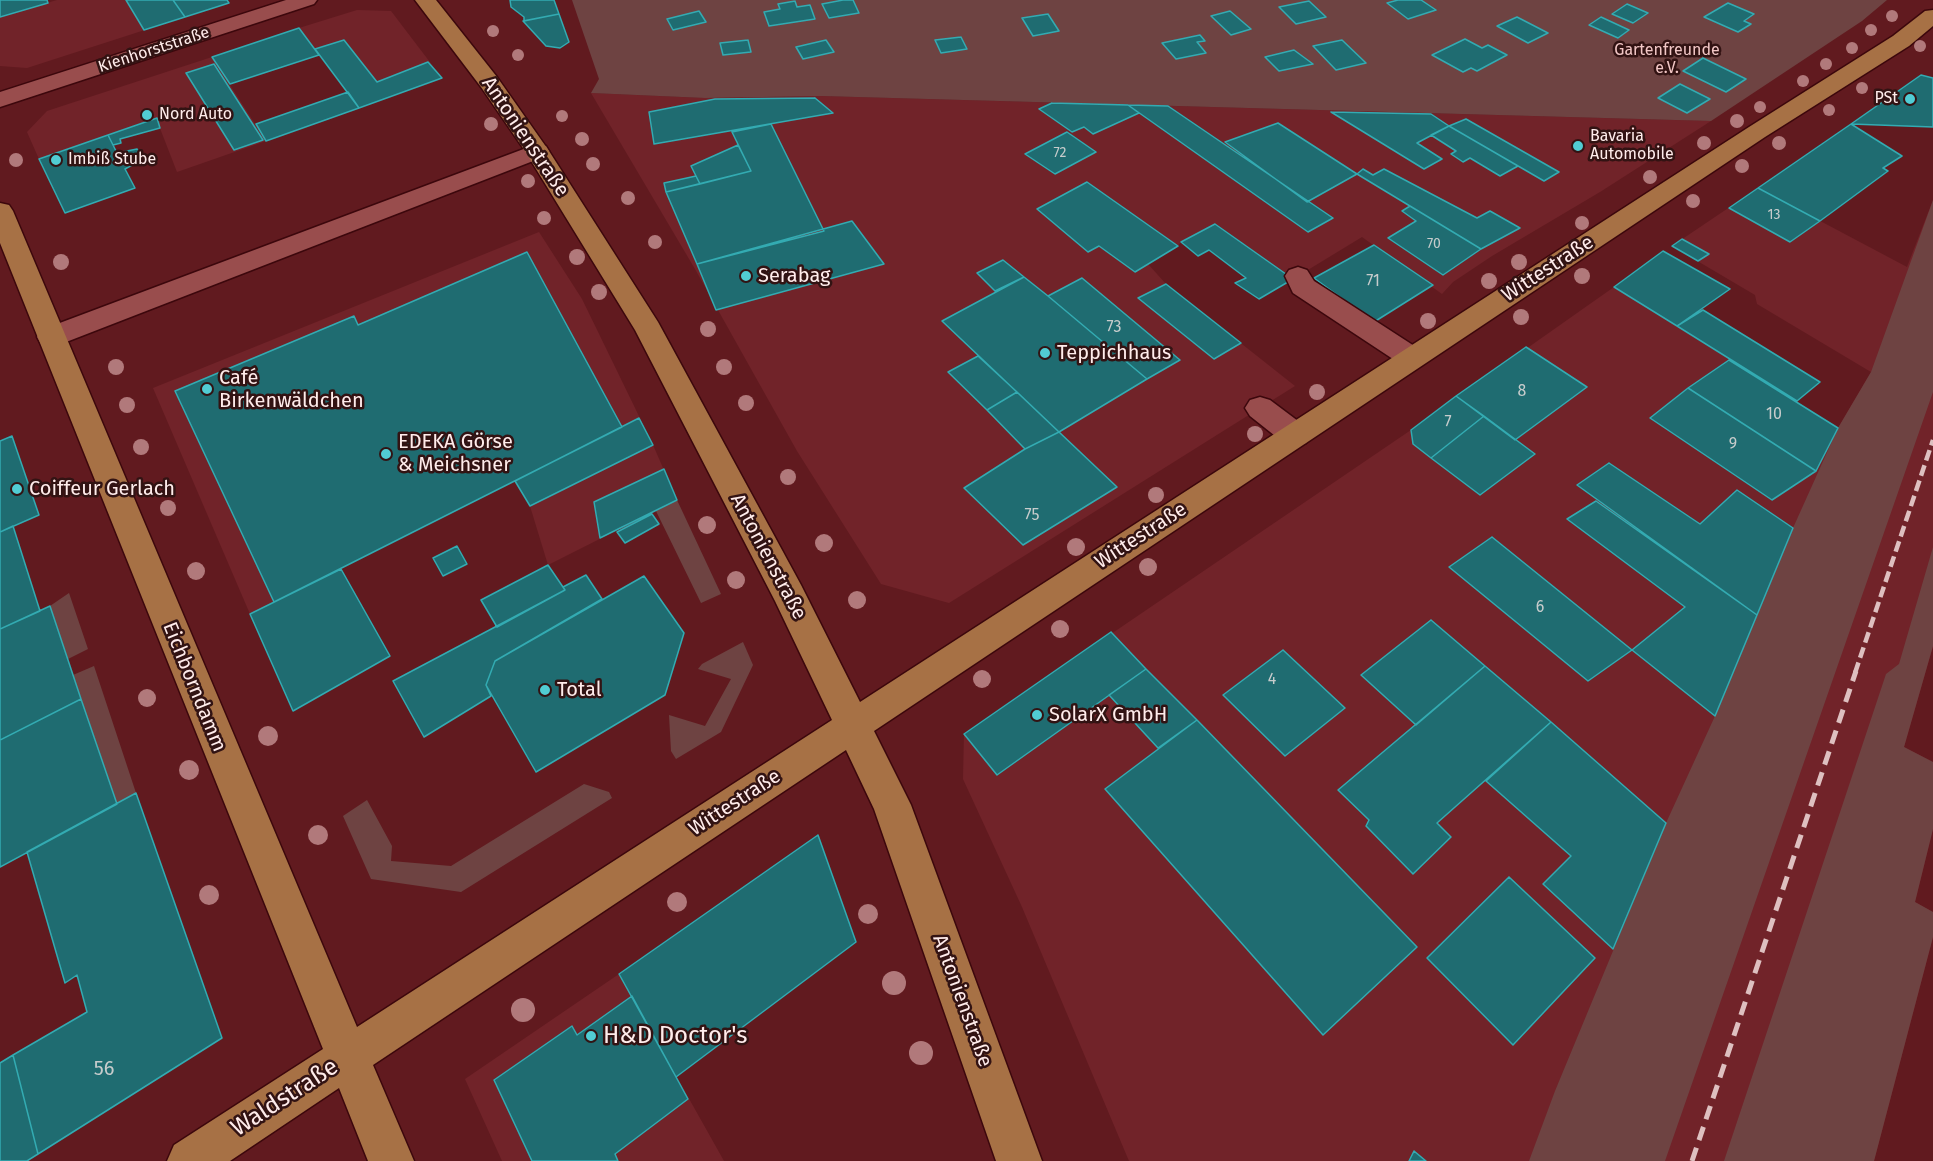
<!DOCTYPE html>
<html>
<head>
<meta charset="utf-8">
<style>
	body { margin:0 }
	canvas { display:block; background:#611a1f }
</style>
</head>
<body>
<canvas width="1933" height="1161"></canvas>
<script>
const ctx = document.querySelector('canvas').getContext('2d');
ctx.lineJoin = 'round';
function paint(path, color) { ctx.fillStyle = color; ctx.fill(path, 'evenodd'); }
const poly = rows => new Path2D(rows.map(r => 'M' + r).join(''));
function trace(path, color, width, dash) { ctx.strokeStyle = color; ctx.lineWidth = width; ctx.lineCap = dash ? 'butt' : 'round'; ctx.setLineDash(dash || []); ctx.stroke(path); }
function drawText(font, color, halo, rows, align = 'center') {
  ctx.font = font + ' "Fira Sans",sans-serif'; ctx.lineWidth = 5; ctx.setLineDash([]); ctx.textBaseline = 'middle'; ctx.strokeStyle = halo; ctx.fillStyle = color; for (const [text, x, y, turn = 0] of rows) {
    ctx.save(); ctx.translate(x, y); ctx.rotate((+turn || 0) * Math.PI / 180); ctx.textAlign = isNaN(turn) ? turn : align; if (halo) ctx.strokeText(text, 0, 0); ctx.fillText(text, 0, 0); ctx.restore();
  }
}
paint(poly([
	[57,0,173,0,185,17,27,68,0,66,0,17],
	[357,10,391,11,442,78,359,108,299,28],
	[212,57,266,141,177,172,156,118,39,159,27,132,47,111],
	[591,93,705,98,821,96,1711,121,1600,192,1492,256,1453,282,1442,294,1362,237,1293,279,1216,224,1181,242,1178,246,1148,264,1166,284,1295,386,949,603,881,584,797,451,695,269],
	[1758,188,1907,267,1933,200,1933,646,1904,747,1933,762,1933,829,1915,902,1933,912,1933,937,1874,1161,1129,1161,1022,907,963,779,964,734,1411,430,1614,287,1838,428,1871,372,1757,304,1755,295,1672,246],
	[539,232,582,299,653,445,677,500,548,565,530,506,514,481,250,614,153,388],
	[619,974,724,1161,502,1161,465,1079]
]), '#712329');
paint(poly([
	[572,0,1887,0,1862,21,1711,121,821,96,705,98,591,93,599,79],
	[1933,200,1933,392,1665,1161,1529,1161,1555,1091,1666,823,1715,716,1793,528,1838,428,1871,372],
	[677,500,721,594,701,603,656,511],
	[1933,547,1933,646,1904,747,1933,762,1933,829,1915,902,1933,912,1933,937,1874,1161,1724,1161,1886,674,1899,664],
	[69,593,88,649,68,659,50,606],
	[743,642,753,665,721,732,676,759,671,751,669,715,705,726,731,679,698,669,702,664],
	[94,666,136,793,117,804,73,675],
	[584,784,609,792,612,798,461,892,371,879,343,816,367,800,392,846,391,861,451,866]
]), '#6e4342');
const building = poly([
	[0,0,47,0,48,3,0,17,0,0],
	[126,0,173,0,185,17,144,30,126,0],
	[173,0,227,0,229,3,185,17,173,0],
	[510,0,554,0,559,14,524,21,524,17,511,7,510,0],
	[843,0,853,0,859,13,829,18,822,4,843,0],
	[1398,0,1421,0,1436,10,1408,19,1387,3,1398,0],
	[795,1,797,7,810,5,815,19,769,26,764,12,780,9,778,4,795,1],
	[1309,1,1326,17,1296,24,1279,7,1309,1],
	[1728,3,1754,14,1744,21,1751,24,1738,32,1704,17,1728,3],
	[1627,4,1648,13,1633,23,1612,14,1627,4],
	[699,11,706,22,673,30,667,19,699,11],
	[1230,11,1251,29,1231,35,1211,16,1230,11],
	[559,14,569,42,560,48,546,46,523,21,559,14],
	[1048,14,1059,31,1033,36,1022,18,1048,14],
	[1517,17,1548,33,1528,43,1497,26,1517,17],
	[1601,17,1629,30,1618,38,1589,25,1601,17],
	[299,28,319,55,230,84,212,57,299,28],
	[1200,35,1205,41,1197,42,1206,53,1176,59,1162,43,1200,35],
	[961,37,967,49,941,53,935,40,961,37],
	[1465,39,1482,48,1488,45,1507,55,1477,71,1471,68,1463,72,1432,55,1465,39],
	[344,40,377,82,428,62,442,78,359,108,315,49,344,40],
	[748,40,751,52,723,55,720,43,748,40],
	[826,40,834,52,803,59,796,47,826,40],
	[1342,40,1366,63,1336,70,1313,46,1342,40],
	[1294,50,1313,64,1279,71,1265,57,1294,50],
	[1703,58,1746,79,1726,92,1683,71,1703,58],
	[214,64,263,140,234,150,186,73,214,64],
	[1921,75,1933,78,1933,127,1851,124,1921,75],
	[1680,84,1710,99,1687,113,1658,98,1680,84],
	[348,92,359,108,266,141,256,124,348,92],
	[815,98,833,113,654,144,649,112,715,99,815,98],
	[1052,103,1128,105,1139,113,1093,134,1084,127,1072,132,1039,109,1052,103],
	[1128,105,1168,106,1333,218,1308,232,1128,105],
	[1331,112,1431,114,1449,126,1417,143,1442,159,1424,169,1331,112],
	[157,118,160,128,120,139,121,143,113,145,108,135,157,118],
	[1466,119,1559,172,1544,181,1449,126,1466,119],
	[1278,123,1357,174,1307,202,1225,142,1278,123],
	[771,124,824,231,697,264,666,192,751,171,732,132,771,124],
	[1851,124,1902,156,1883,168,1888,171,1820,221,1758,188,1851,124],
	[1449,126,1518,166,1500,176,1470,158,1463,162,1451,154,1456,151,1431,135,1449,126],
	[1067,132,1096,152,1055,174,1025,154,1067,132],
	[108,135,117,153,137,149,143,159,125,169,135,188,65,213,39,159,108,135],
	[738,145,751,171,700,184,691,166,738,145],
	[1363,169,1373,175,1384,169,1477,218,1490,211,1520,228,1481,249,1357,174,1363,169],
	[696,176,700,184,666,192,664,183,696,176],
	[1087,182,1178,246,1135,272,1099,246,1088,252,1037,209,1087,182],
	[1758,188,1820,221,1790,242,1729,208,1758,188],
	[1410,206,1481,249,1443,275,1388,238,1416,221,1402,211,1410,206],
	[852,221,884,264,716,310,697,264,852,221],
	[1215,224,1293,279,1259,299,1235,283,1246,278,1209,250,1198,256,1181,242,1215,224],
	[1682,239,1709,254,1698,261,1672,246,1682,239],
	[1374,245,1433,285,1374,322,1314,278,1374,245],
	[1663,251,1730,289,1677,326,1614,287,1663,251],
	[527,252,622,427,274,602,175,391,354,316,358,325,527,252],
	[1003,260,1024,277,995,291,977,273,1003,260],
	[1024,277,1048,296,1147,379,1059,432,942,321,1024,277],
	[1082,278,1180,360,1147,379,1048,296,1082,278],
	[1166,284,1241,343,1214,359,1138,298,1166,284],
	[1703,310,1820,382,1797,401,1677,326,1703,310],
	[1526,347,1587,387,1515,440,1456,396,1526,347],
	[978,356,1017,392,987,410,948,372,978,356],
	[1729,360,1838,428,1816,471,1688,388,1729,360],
	[1688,388,1816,471,1772,500,1650,418,1688,388],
	[1017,392,1059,432,1025,449,987,410,1017,392],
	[1456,396,1484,416,1431,458,1413,444,1411,430,1456,396],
	[1484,416,1535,454,1480,495,1431,458,1484,416],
	[639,418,653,445,530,506,515,481,639,418],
	[1059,432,1117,487,1023,545,964,488,1025,449,1059,432],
	[12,436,39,515,0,532,0,441,12,436],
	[1609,463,1700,524,1737,490,1793,528,1757,615,1577,485,1609,463],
	[664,469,677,500,600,538,594,502,664,469],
	[1596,501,1757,615,1715,716,1632,650,1685,607,1567,519,1596,501],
	[652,514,659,524,625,543,617,532,652,514],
	[13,526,40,611,0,629,0,532,13,526],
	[1492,537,1632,650,1588,681,1449,567,1492,537],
	[457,546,467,564,443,576,433,558,457,546],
	[548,565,565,590,497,627,481,600,548,565],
	[341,569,390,656,293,711,250,614,341,569],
	[586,575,602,599,495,661,486,685,491,696,424,737,393,681,565,590,563,587,586,575],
	[644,576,684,633,665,695,536,772,486,685,495,661,644,576],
	[50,606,81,699,0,740,0,629,50,606],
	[1431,620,1485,666,1416,725,1361,675,1431,620],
	[1111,632,1146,669,997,775,964,734,1111,632],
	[1283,650,1345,708,1285,756,1223,695,1283,650],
	[1485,666,1551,722,1437,823,1451,837,1413,874,1366,826,1369,820,1338,790,1485,666],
	[1146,669,1197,720,1158,748,1109,695,1146,669],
	[81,699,117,804,0,867,0,740,81,699],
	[1197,720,1417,947,1323,1035,1105,789,1197,720],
	[1551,722,1666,823,1613,949,1543,884,1571,856,1486,781,1551,722],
	[136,793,222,1038,38,1154,13,1055,87,1012,77,975,65,983,27,852,136,793],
	[818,835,856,942,676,1077,619,974,818,835],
	[1509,877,1595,958,1513,1045,1427,958,1509,877],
	[632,996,688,1099,615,1154,618,1161,532,1161,494,1080,572,1026,577,1035,632,996],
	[13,1055,38,1154,27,1161,0,1161,0,1063,13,1055],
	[1414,1151,1426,1161,1409,1161,1414,1151]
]);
paint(building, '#1f6c71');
trace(building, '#33abb2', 1.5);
const minor = poly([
	[286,0,317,0,314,4,0,107,0,92,286,0],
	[537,144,546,146,549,151,546,156,61,344,51,347,41,344,37,337,41,330,537,144],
	[1298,267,1307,270,1314,281,1422,351,1426,358,1422,365,1412,368,1402,365,1293,293,1285,276,1289,270,1298,267],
	[1260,397,1270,400,1306,427,1310,435,1306,443,1295,446,1284,443,1250,416,1245,408,1250,400,1260,397]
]);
const major = poly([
	[415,0,436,0,497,77,549,151,658,322,801,585,860,702,1749,127,1893,36,1925,11,1933,10,1933,26,1909,46,1765,137,874,731,911,805,1042,1161,996,1161,874,809,846,750,373,1065,414,1161,368,1161,339,1088,230,1161,167,1161,174,1145,323,1049,0,243,0,203,9,205,13,211,357,1027,832,720,775,601,635,330,525,151,481,87,415,0]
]);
trace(minor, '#3c070c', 3);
trace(major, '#3c070c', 3);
paint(minor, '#994d4d');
paint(major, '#a77145');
trace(poly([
	[1855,673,1933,440]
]), '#dec0c0', 4.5, [11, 5]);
trace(poly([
	[1692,1161,1856,671]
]), '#dec0c0', 5, [14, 8]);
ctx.fillStyle = '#b1797b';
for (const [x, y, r] of [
	[1892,16,6],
	[1871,30,6],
	[493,31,6],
	[1920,46,6],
	[1852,48,6],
	[518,55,6],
	[1826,64,6],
	[1803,81,6],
	[1862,88,6],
	[1760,107,6],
	[1829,110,6],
	[562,116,6],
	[1737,121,7],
	[491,124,7],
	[582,139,7],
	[1704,143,7],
	[1779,143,7],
	[16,160,7],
	[593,164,7],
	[1742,166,7],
	[1650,177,7],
	[528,181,7],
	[628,198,7],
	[1693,201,7],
	[544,218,7],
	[1582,223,7],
	[655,242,7],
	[577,257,8],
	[61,262,8],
	[1519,262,8],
	[1582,276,8],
	[1489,281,8],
	[599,292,8],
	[1521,317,8],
	[1428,321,8],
	[708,329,8],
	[116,367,8],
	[724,367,8],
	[1317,392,8],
	[746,403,8],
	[127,405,8],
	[1255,434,8],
	[141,447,8],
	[788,477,8],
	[1156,495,8],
	[168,508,8],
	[707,525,9],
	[824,543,9],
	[1076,547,9],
	[1148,567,9],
	[196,571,9],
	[736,580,9],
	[857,600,9],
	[1060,629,9],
	[982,679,9],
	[147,698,9],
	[268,736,10],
	[189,770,10],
	[318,835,10],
	[209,895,10],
	[677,902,10],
	[868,914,10],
	[894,983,12],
	[523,1010,12],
	[921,1053,12]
]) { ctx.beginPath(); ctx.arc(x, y, r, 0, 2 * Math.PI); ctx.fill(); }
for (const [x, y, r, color] of [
	[1910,99,6,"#51ccd3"],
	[147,115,6,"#51ccd3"],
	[1578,146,6,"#51ccd3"],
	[56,160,6,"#51ccd3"],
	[746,276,6,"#51ccd3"],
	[1045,353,6,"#51ccd3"],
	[207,389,6,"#51ccd3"],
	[386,454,6,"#51ccd3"],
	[17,489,6,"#51ccd3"],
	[545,690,6,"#51ccd3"],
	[1037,715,6,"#51ccd3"],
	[591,1036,6,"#51ccd3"]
]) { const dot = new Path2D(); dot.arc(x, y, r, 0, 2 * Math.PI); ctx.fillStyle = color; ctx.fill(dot); trace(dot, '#321313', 2); }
drawText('14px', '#c7cccc', null, [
	["72",1060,153],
	["13",1774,215],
	["70",1434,244]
]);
drawText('16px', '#ffeceb', '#321313', [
	["Kienhorststraße",154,50,-18]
]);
drawText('16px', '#f2c7c6', '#321313', [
	["Gartenfreunde",1667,51],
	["e.V.",1667,69]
]);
drawText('16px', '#ffeceb', '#321313', [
	["PSt",1898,99,"right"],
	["Nord Auto",159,115],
	["Bavaria",1590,137],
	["Automobile",1590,155],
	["Imbiß Stube",68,160]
], 'left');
drawText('16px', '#c7cccc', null, [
	["71",1373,282],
	["73",1114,328],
	["8",1522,392],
	["10",1774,415],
	["7",1448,423],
	["9",1733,445],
	["75",1032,516],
	["6",1540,608],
	["4",1272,680]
]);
drawText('20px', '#ffeceb', '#321313', [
	["Antonienstraße",525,137,56],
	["Wittestraße",1548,269,-33],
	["Wittestraße",1141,536,-33],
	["Antonienstraße",768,557,62],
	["Eichborndamm",194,687,68],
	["Wittestraße",735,803,-33],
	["Antonienstraße",962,1001,70]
]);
drawText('20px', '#ffeceb', '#321313', [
	["Serabag",758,276],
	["Teppichhaus",1057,353],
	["Café",219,378],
	["Birkenwäldchen",219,401],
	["EDEKA Görse",398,442],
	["& Meichsner",398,465],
	["Coiffeur Gerlach",29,489],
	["Total",557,690],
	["SolarX GmbH",1049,715]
], 'left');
drawText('20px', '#c7cccc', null, [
	["56",104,1069]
]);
drawText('24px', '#ffeceb', '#321313', [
	["H&D Doctor's",603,1036]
], 'left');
drawText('24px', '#ffeceb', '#321313', [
	["Waldstraße",285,1098,-33]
]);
</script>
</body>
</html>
